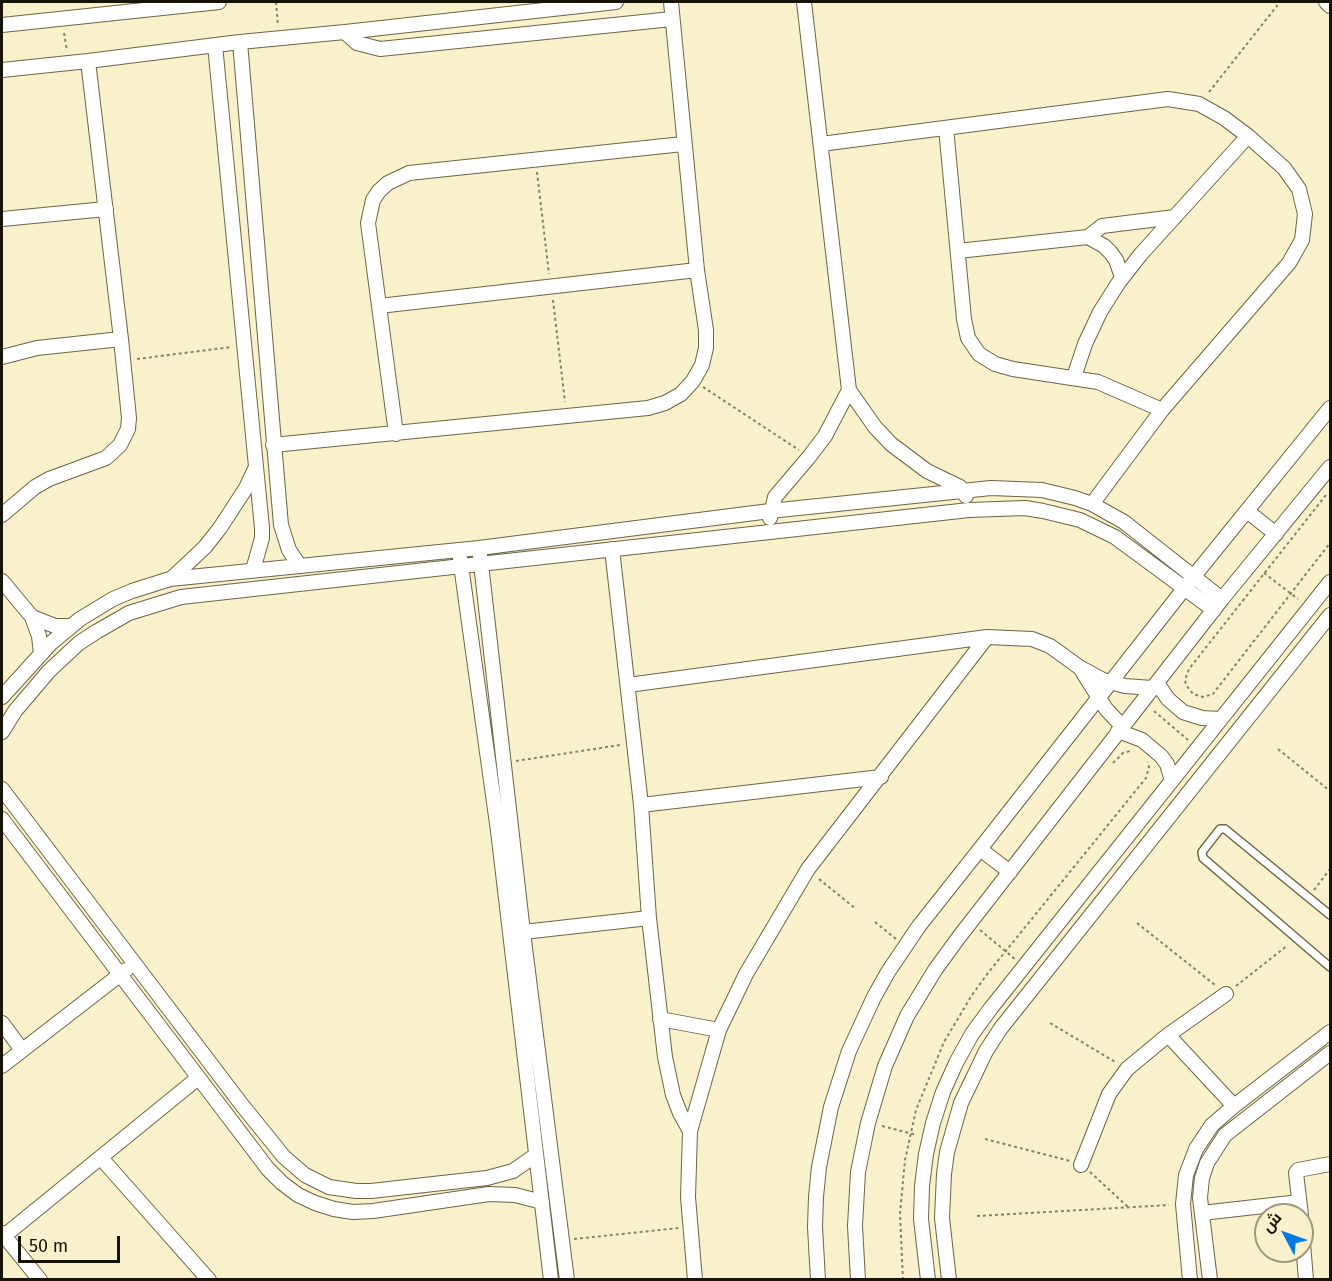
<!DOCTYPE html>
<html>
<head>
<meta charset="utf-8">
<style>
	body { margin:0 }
	#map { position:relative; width:1332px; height:1281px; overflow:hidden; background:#f9f1cb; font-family:"Fira Sans",Cairo,sans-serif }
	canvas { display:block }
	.frame { position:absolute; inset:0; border:3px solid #171306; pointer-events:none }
	.north { position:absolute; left:1254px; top:1203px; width:60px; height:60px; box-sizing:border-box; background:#f9f1cb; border:2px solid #9f987c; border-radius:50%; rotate:311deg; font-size:16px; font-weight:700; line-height:24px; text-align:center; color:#171306 }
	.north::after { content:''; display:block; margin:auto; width:21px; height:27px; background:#027ae1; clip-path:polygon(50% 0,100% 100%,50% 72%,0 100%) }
	.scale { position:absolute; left:18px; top:1236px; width:102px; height:27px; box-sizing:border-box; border:3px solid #171306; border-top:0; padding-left:8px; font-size:18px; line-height:21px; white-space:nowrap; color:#171306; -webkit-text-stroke:4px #f9f1cb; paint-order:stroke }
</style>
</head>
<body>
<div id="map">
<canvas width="1332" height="1281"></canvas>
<div class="frame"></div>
<div class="north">ش</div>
<div class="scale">50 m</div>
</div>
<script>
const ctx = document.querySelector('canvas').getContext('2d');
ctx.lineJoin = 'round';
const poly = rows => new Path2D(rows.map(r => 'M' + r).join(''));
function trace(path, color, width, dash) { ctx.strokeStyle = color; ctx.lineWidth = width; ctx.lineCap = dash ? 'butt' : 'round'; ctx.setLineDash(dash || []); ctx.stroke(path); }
const lane = poly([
	[1330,915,1225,829,1220,829,1202,852,1203,858,1330,967]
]);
const street = poly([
	[804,2,849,390,875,427,891,444,927,471,960,487,966,496],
	[1326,2,1330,6],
	[2,25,219,2],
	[345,32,357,43,380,49,672,19],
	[240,42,281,525,289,550,299,565],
	[215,45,262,528,262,538,253,570],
	[2,70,88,61,240,42,345,32,616,2],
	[946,128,964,319,968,338,979,354,995,364,1013,369,1098,382,1162,410],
	[821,144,1168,99,1199,104,1224,118,1248,136,1284,168,1299,189,1305,214,1302,240,1289,263,1162,410,1092,504],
	[2,219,106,209],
	[1088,237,1102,226,1175,217],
	[958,251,1088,237,1104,246,1111,253,1116,260,1122,277],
	[379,306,697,270],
	[2,357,37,348,121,339],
	[1074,377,1085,344,1100,312,1119,282,1141,254,1248,136],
	[396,434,368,223,373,200,379,191,388,183,409,173,683,144],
	[273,445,648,408,665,403,681,394,693,381,702,365,706,348,706,330,697,270,671,2],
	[1247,511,1276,534],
	[2,515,35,487,49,479,106,458,120,445,128,429,129,418,121,339,88,61],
	[770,518,775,497,809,457,825,436,849,390],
	[612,549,641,805,649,918,665,1057,673,1095,680,1113,690,1131],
	[480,555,523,932,567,1280],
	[460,558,498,831,551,1280],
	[171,579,205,547,220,528,246,488,255,469],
	[2,581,32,617,39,636,41,654],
	[32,617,55,626,71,626],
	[1082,671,1106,709,1122,726],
	[1157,683,1168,699,1183,712,1202,718,1221,719],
	[628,685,987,637,1032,639,1050,646,1079,667,1103,680,1125,686,1152,688],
	[2,697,51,643,80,619,113,599,132,591,170,579,479,548,770,511,991,488,1042,490,1075,498,1092,504,1124,522,1222,599],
	[1118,731,1142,740,1161,756,1167,764,1172,781],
	[2,732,15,711,49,671,79,643,96,632,129,613,181,597,969,510,1025,508,1043,511,1080,520,1115,537,1214,610],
	[2,789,242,1105,284,1157,305,1175,329,1187,356,1191,371,1191,487,1178,513,1171,536,1155],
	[641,805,881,777],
	[2,819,268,1169,282,1183,298,1195,315,1203,334,1209,353,1212,373,1211,489,1194,515,1195,542,1202],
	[980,849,1010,872],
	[523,932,649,918],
	[660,1019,719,1030],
	[2,1023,22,1050],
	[1168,1035,1234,1106],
	[2,1066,126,970],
	[101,1158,209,1280],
	[1081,1165,1109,1094,1127,1069,1168,1035,1226,994],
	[1202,1213,1299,1202],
	[1301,1215,1296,1173,1298,1170,1330,1164],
	[1302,1231,1306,1280],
	[2,1233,40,1280],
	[4,1236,198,1078],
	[695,1280,688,1197,690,1131,719,1030,746,974,808,869,987,637],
	[818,1280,815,1227,816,1197,819,1167,831,1107,849,1051,874,997,888,972,919,926,980,849,1194,576,1330,408],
	[858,1280,855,1226,858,1172,868,1123,885,1066,907,1016,935,970,959,937,1222,599,1330,467],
	[928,1280,921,1219,922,1186,926,1154,933,1123,943,1092,956,1063,972,1034,991,1008,1330,582],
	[949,1280,942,1218,944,1174,947,1152,961,1103,986,1051,1001,1028,1330,615],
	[1190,1280,1183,1204,1186,1175,1196,1149,1212,1125,1234,1106,1330,1032],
	[1210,1280,1200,1198,1202,1178,1207,1163,1225,1135,1330,1053]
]);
trace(lane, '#6d6544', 10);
trace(street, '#6d6544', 16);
trace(poly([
	[276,2,278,26],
	[64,33,67,51],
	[1209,92,1280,2],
	[537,172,549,274],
	[553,300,565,402],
	[137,359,232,347],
	[703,387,799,450],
	[1326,495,1189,669,1185,680,1186,685,1193,694,1203,697,1213,694,1216,690,1330,543],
	[1264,573,1298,599],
	[1154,711,1188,740],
	[1278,749,1330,791],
	[516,761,620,745],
	[1113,763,1123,753,1130,751],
	[819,879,856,909],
	[1314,890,1330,869],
	[875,922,896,939],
	[1137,923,1215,985],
	[980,930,1015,959],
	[1236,986,1288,945],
	[1050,1023,1117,1063],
	[882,1126,917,1135],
	[985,1139,1070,1161],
	[1090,1172,1128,1207],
	[977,1216,1169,1205],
	[574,1239,679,1228],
	[903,1280,900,1214,905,1160,916,1110,944,1042,972,995,988,973,1146,778,1149,767,1148,762]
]), '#888269', 2, [3, 3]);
trace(lane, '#fff', 7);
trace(street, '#fff', 14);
</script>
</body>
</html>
